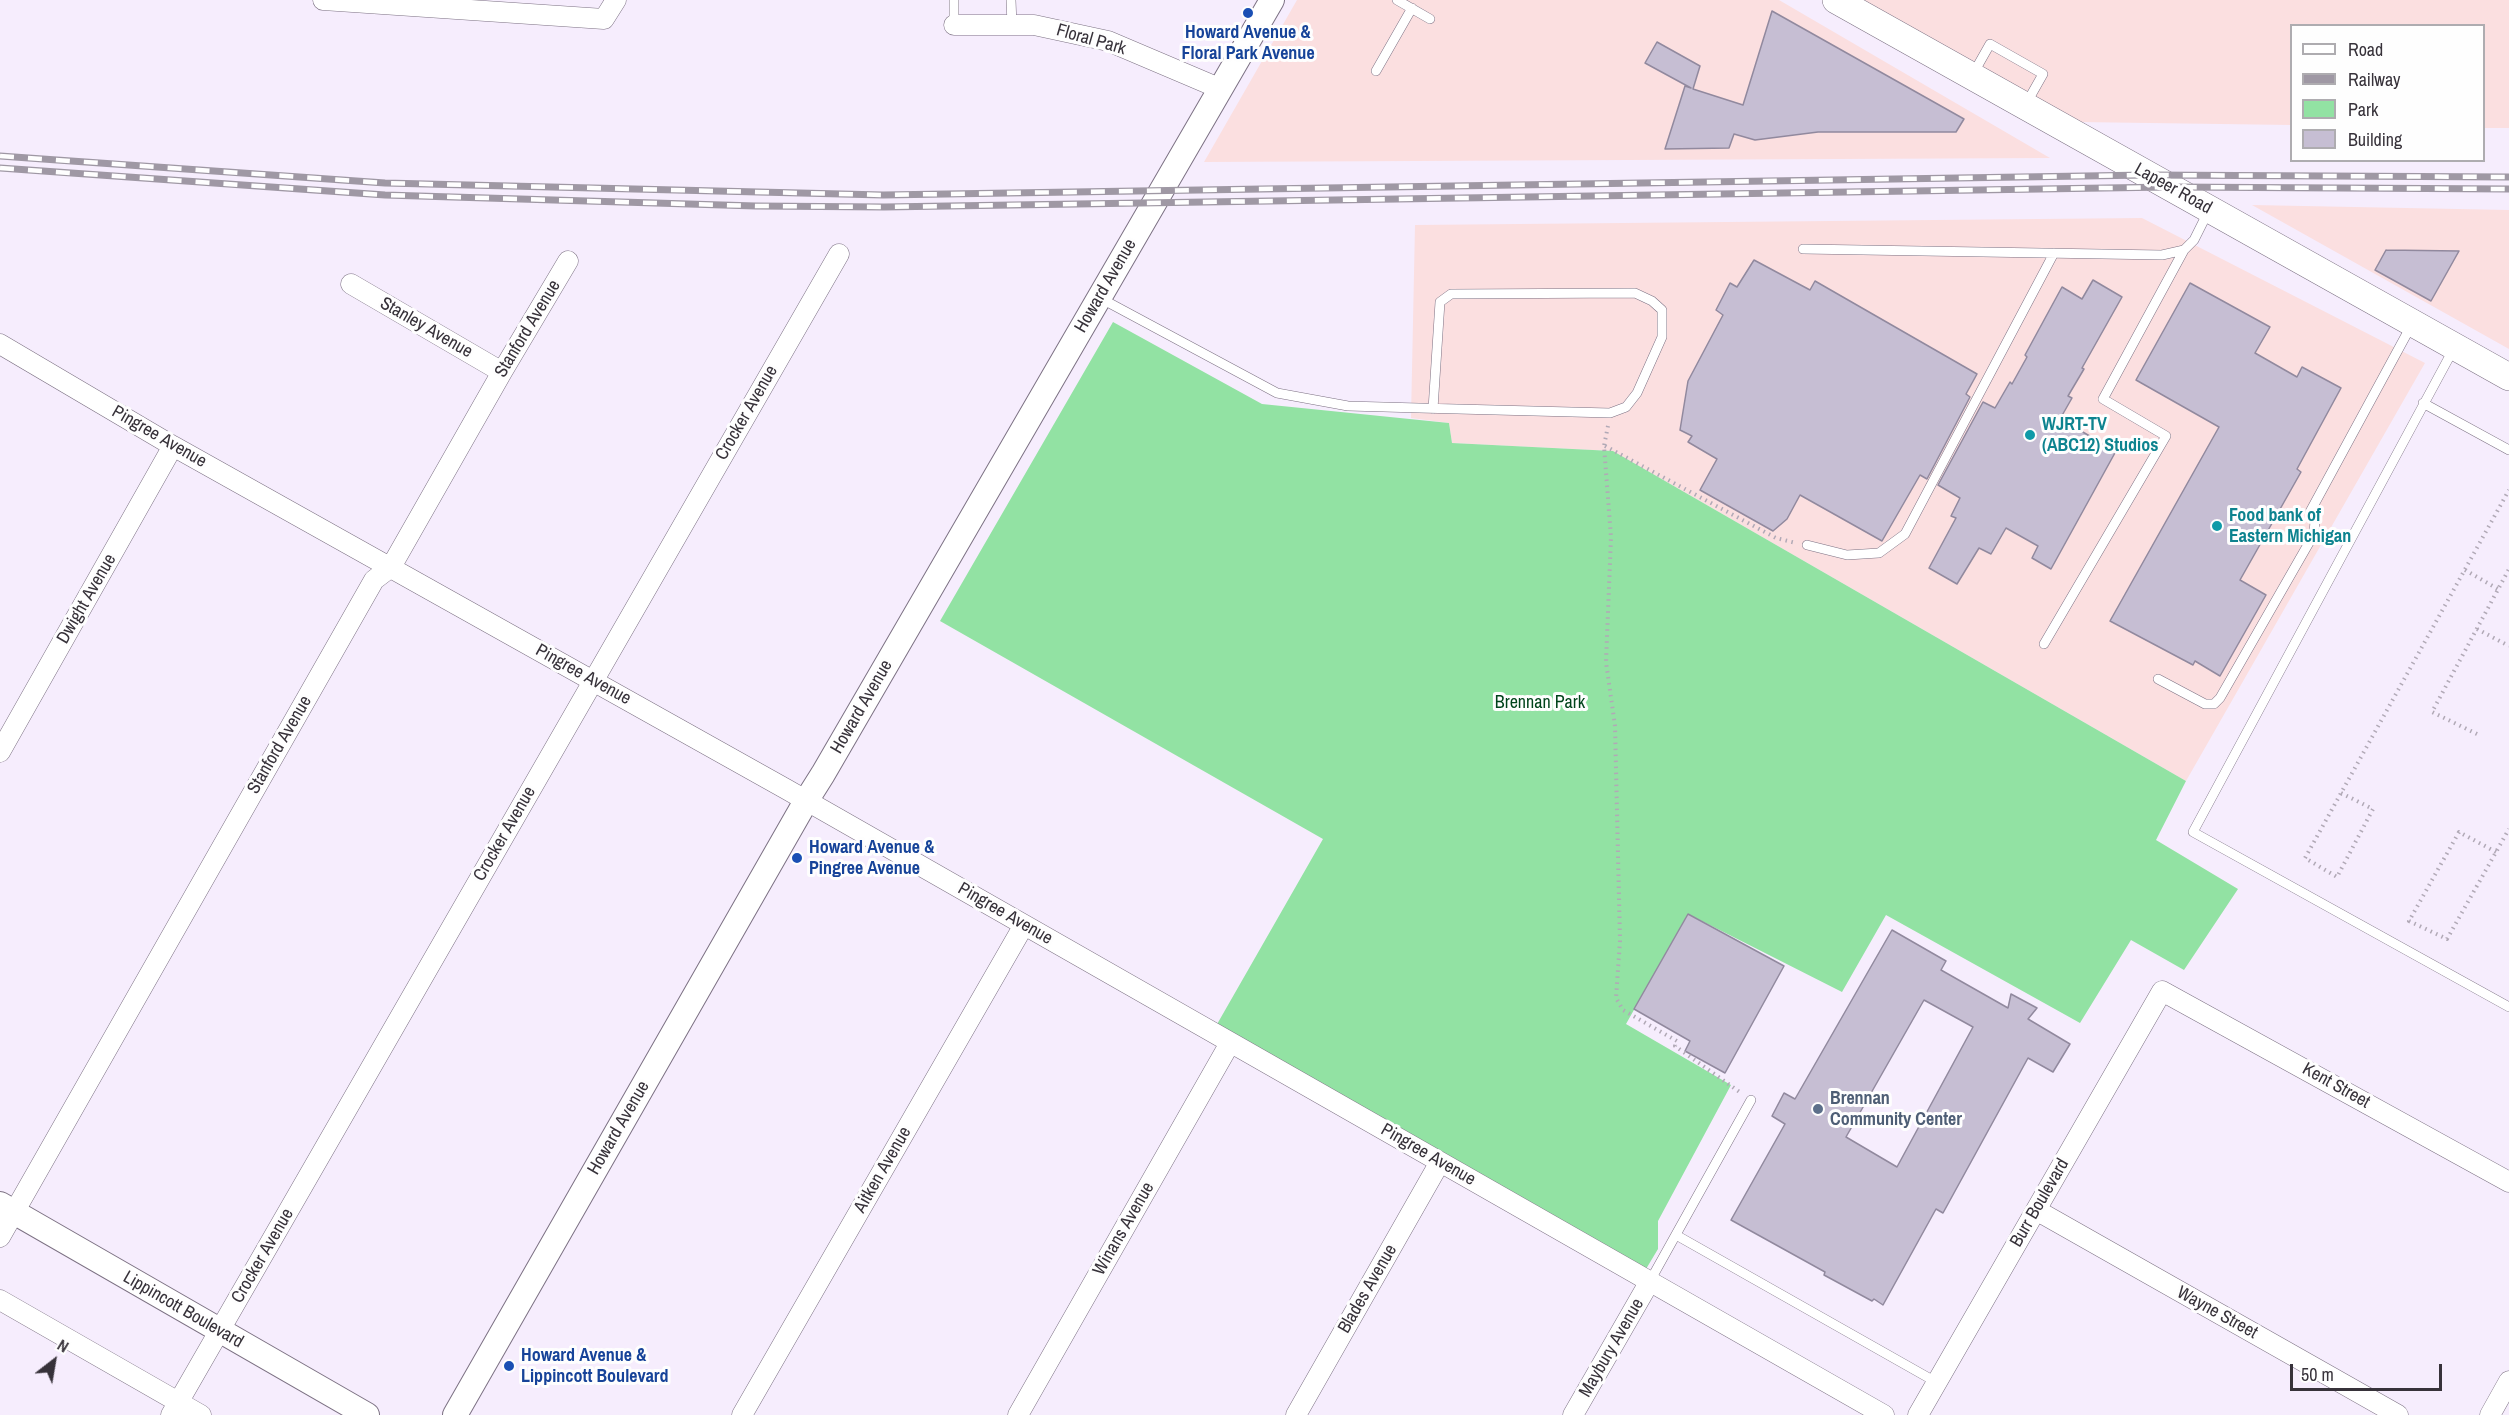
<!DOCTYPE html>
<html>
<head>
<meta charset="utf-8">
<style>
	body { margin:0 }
	#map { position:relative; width:2509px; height:1415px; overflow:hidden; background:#f6edfd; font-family:"Archivo Narrow",sans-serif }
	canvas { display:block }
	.legend { position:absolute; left:2290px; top:24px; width:195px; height:138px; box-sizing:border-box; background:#fefefe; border:2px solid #aeacb0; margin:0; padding:8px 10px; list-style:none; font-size:18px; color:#37323a }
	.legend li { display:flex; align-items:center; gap:12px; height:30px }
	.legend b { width:30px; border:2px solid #aeacb0 }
	.north { position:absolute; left:24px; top:1331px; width:60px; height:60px; -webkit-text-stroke:4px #fefefe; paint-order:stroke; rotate:31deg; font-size:16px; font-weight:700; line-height:24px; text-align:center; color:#37323a }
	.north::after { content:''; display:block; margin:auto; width:21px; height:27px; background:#37323a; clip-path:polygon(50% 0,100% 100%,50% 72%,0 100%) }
	.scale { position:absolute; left:2290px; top:1364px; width:152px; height:27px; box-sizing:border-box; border:3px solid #37323a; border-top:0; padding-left:8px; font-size:18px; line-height:21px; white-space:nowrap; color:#37323a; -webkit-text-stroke:4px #fefefe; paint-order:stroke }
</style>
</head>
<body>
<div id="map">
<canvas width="2509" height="1415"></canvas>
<ul class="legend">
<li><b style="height:8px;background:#fff"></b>Road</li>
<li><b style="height:8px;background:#9f98a4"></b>Railway</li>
<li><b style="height:16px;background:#92e2a3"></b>Park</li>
<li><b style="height:16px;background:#c6bed3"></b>Building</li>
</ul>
<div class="north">N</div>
<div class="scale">50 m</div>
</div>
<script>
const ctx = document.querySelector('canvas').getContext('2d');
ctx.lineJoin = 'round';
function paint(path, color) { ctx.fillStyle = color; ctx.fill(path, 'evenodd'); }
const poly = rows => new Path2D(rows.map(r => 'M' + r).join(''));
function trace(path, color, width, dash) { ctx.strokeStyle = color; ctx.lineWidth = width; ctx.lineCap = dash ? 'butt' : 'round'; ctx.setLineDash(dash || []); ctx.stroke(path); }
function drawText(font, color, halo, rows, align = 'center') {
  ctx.font = font + ' "Archivo Narrow",sans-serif'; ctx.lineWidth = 6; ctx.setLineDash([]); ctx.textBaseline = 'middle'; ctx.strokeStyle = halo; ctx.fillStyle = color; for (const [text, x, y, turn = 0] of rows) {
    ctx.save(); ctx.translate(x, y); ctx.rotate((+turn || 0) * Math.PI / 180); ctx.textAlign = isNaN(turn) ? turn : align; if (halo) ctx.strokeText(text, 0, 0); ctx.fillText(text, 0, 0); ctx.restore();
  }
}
paint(poly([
	[1297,0,1779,0,2050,158,1204,162],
	[1861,0,2509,0,2509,128,2484,128,2484,26,2292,26,2291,125,2078,122],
	[2252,205,2509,210,2509,349],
	[2142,218,2425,363,2186,781,1613,451,1452,443,1449,423,1411,418,1415,225]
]), '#fbdfe0');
paint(poly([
	[1113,322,1262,404,1449,423,1452,443,1613,451,2186,781,2156,840,2238,889,2184,970,2131,940,2080,1023,1886,915,1842,992,1688,914,1626,1024,1731,1085,1658,1221,1658,1249,1646,1269,1216,1026,1323,839,940,621]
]), '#92e2a3');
const building = poly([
	[1772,11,1964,119,1956,132,1818,132,1755,140,1734,134,1729,148,1665,149,1685,86,1691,88,1645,63,1657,42,1700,66,1693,89,1743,105,1772,11],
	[2386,250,2459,251,2431,301,2375,270,2386,250],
	[1754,260,1810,290,1815,281,1977,374,1966,394,1970,397,1927,479,1920,475,1882,541,1800,495,1787,519,1773,531,1700,490,1717,459,1688,442,1692,436,1680,430,1688,381,1723,315,1716,310,1730,283,1737,287,1754,260],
	[2093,280,2122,297,2082,368,2084,369,2068,396,2072,398,2060,419,2116,451,2051,569,2032,558,2038,546,2006,528,1991,554,1979,548,1957,584,1929,568,1956,518,1951,516,1960,498,1938,485,1983,402,1995,408,2010,382,2012,384,2027,357,2025,355,2062,287,2082,299,2093,280],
	[2190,283,2270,327,2255,353,2297,377,2302,367,2341,388,2297,469,2301,472,2240,580,2266,595,2220,676,2195,661,2193,665,2110,621,2219,427,2136,380,2190,283],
	[1688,914,1784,966,1725,1073,1685,1051,1690,1041,1634,1009,1688,914],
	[1892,930,1946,961,1941,970,2008,1008,2011,994,2037,1008,2028,1019,2070,1044,2053,1072,2028,1058,1943,1213,1936,1209,1883,1305,1874,1299,1872,1301,1824,1275,1825,1272,1731,1220,1785,1124,1772,1116,1784,1093,1795,1099,1892,930],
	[1924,1000,1973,1027,1897,1167,1846,1137,1924,1000]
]);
paint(building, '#c6bed3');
trace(building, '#91899e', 1.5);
const service = poly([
	[1011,0,1012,25],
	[1397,0,1430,19],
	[954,25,954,0],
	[1376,71,1412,8],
	[1973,74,1990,44,2043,74,2026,104],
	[1803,249,2162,255,2184,250,2194,240,2208,212],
	[1100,298,1277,393,1348,406,1419,408,1610,413,1626,407,1637,393,1662,337,1662,310,1652,301,1635,293,1451,294,1440,302,1433,409],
	[2453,350,2193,832,2509,1007],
	[2423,403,2509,450],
	[1807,545,1847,555,1879,553,1905,534,2054,253],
	[2044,644,2166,436,2103,399,2184,250],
	[2158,679,2205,704,2214,704,2220,698,2314,534,2315,520,2310,512,2411,326],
	[1676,1235,1936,1382],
	[1650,1281,1751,1100]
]);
const minor = poly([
	[323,0,604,19,616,0],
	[954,25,1034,25,1108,41,1221,89],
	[351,284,502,372],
	[0,344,173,446,786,789,1884,1415],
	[0,752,173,446],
	[2036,1210,2398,1415],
	[0,1237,374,580,391,567,502,372,568,261],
	[0,1300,201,1415],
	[171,1415,839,254],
	[742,1415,1024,925],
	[1018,1415,1230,1043],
	[1296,1415,1440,1162],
	[1573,1415,1650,1281],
	[1918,1415,2162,991,2509,1182],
	[2490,1415,2509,1381]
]);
const tertiary = poly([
	[0,1204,367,1415],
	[455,1415,806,801,823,774,1272,0]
]);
const secondary = poly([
	[1836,0,2509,377]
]);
trace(service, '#7c7183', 10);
trace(minor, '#7c7183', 21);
trace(tertiary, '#7c7183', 26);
trace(secondary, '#7c7183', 28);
trace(poly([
	[1608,426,1604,446,1611,537,1606,662,1615,726,1620,941,1616,998,1623,1010,1677,1041,1675,1046,1741,1093],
	[1605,446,1776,538,1796,543],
	[2465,570,2498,589],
	[2477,629,2509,646],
	[2477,734,2432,712,2509,569],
	[2341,793,2373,809,2337,877,2305,858,2509,490],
	[2496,852,2459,832,2409,921,2447,939,2509,829]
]), '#b1a9b6', 4, [1.5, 4.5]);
trace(service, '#fff', 9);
trace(minor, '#fff', 20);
trace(tertiary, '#fff', 24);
trace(secondary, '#fff', 27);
const rail = poly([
	[0,156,385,183,883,195,2147,175,2509,177],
	[0,168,385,195,756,206,884,207,2169,187,2509,189]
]);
trace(rail, '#9f98a4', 7);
trace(rail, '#fefefe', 4.5, [14]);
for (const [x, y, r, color] of [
	[1248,13,6,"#1a4fb4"],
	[2030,435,6,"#0f9aa8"],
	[2217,526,6,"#0f9aa8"],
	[797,858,6,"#1a4fb4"],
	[1818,1109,6,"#5c6f8a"],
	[509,1366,6,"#1a4fb4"]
]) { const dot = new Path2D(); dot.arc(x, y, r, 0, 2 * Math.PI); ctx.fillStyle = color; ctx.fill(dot); trace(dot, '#fefefe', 2); }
drawText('bold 18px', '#164399', '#fefefe', [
	["Howard Avenue &",1248,33,"center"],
	["Floral Park Avenue",1248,54,"center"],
	["Howard Avenue &",809,848],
	["Pingree Avenue",809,869],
	["Howard Avenue &",521,1356],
	["Lippincott Boulevard",521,1377]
], 'left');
drawText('18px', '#37323a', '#fefefe', [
	["Floral Park",1091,40,16],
	["Lapeer Road",2173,189,29],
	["Howard Avenue",1106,286,-60],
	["Stanley Avenue",426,328,30],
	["Stanford Avenue",528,329,-59],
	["Crocker Avenue",747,413,-60],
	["Pingree Avenue",159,437,30],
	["Dwight Avenue",87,599,-60],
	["Pingree Avenue",583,675,29],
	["Howard Avenue",862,707,-60],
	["Stanford Avenue",280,745,-60],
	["Crocker Avenue",505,834,-60],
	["Pingree Avenue",1005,914,30],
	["Kent Street",2336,1086,29],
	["Howard Avenue",619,1128,-60],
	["Pingree Avenue",1428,1155,30],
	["Aitken Avenue",883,1170,-60],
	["Burr Boulevard",2040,1203,-60],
	["Winans Avenue",1124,1229,-60],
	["Crocker Avenue",263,1256,-60],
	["Blades Avenue",1368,1289,-60],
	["Lippincott Boulevard",183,1310,30],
	["Wayne Street",2217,1313,29],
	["Maybury Avenue",1612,1348,-60]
]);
drawText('bold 18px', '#0d838f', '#fefefe', [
	["WJRT-TV",2042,425],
	["(ABC12) Studios",2042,446],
	["Food bank of",2229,516],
	["Eastern Michigan",2229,537]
], 'left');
drawText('18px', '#00441b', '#fefefe', [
	["Brennan Park",1540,703]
]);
drawText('bold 18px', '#4e5e75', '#fefefe', [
	["Brennan",1830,1099],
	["Community Center",1830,1120]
], 'left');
</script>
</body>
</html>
